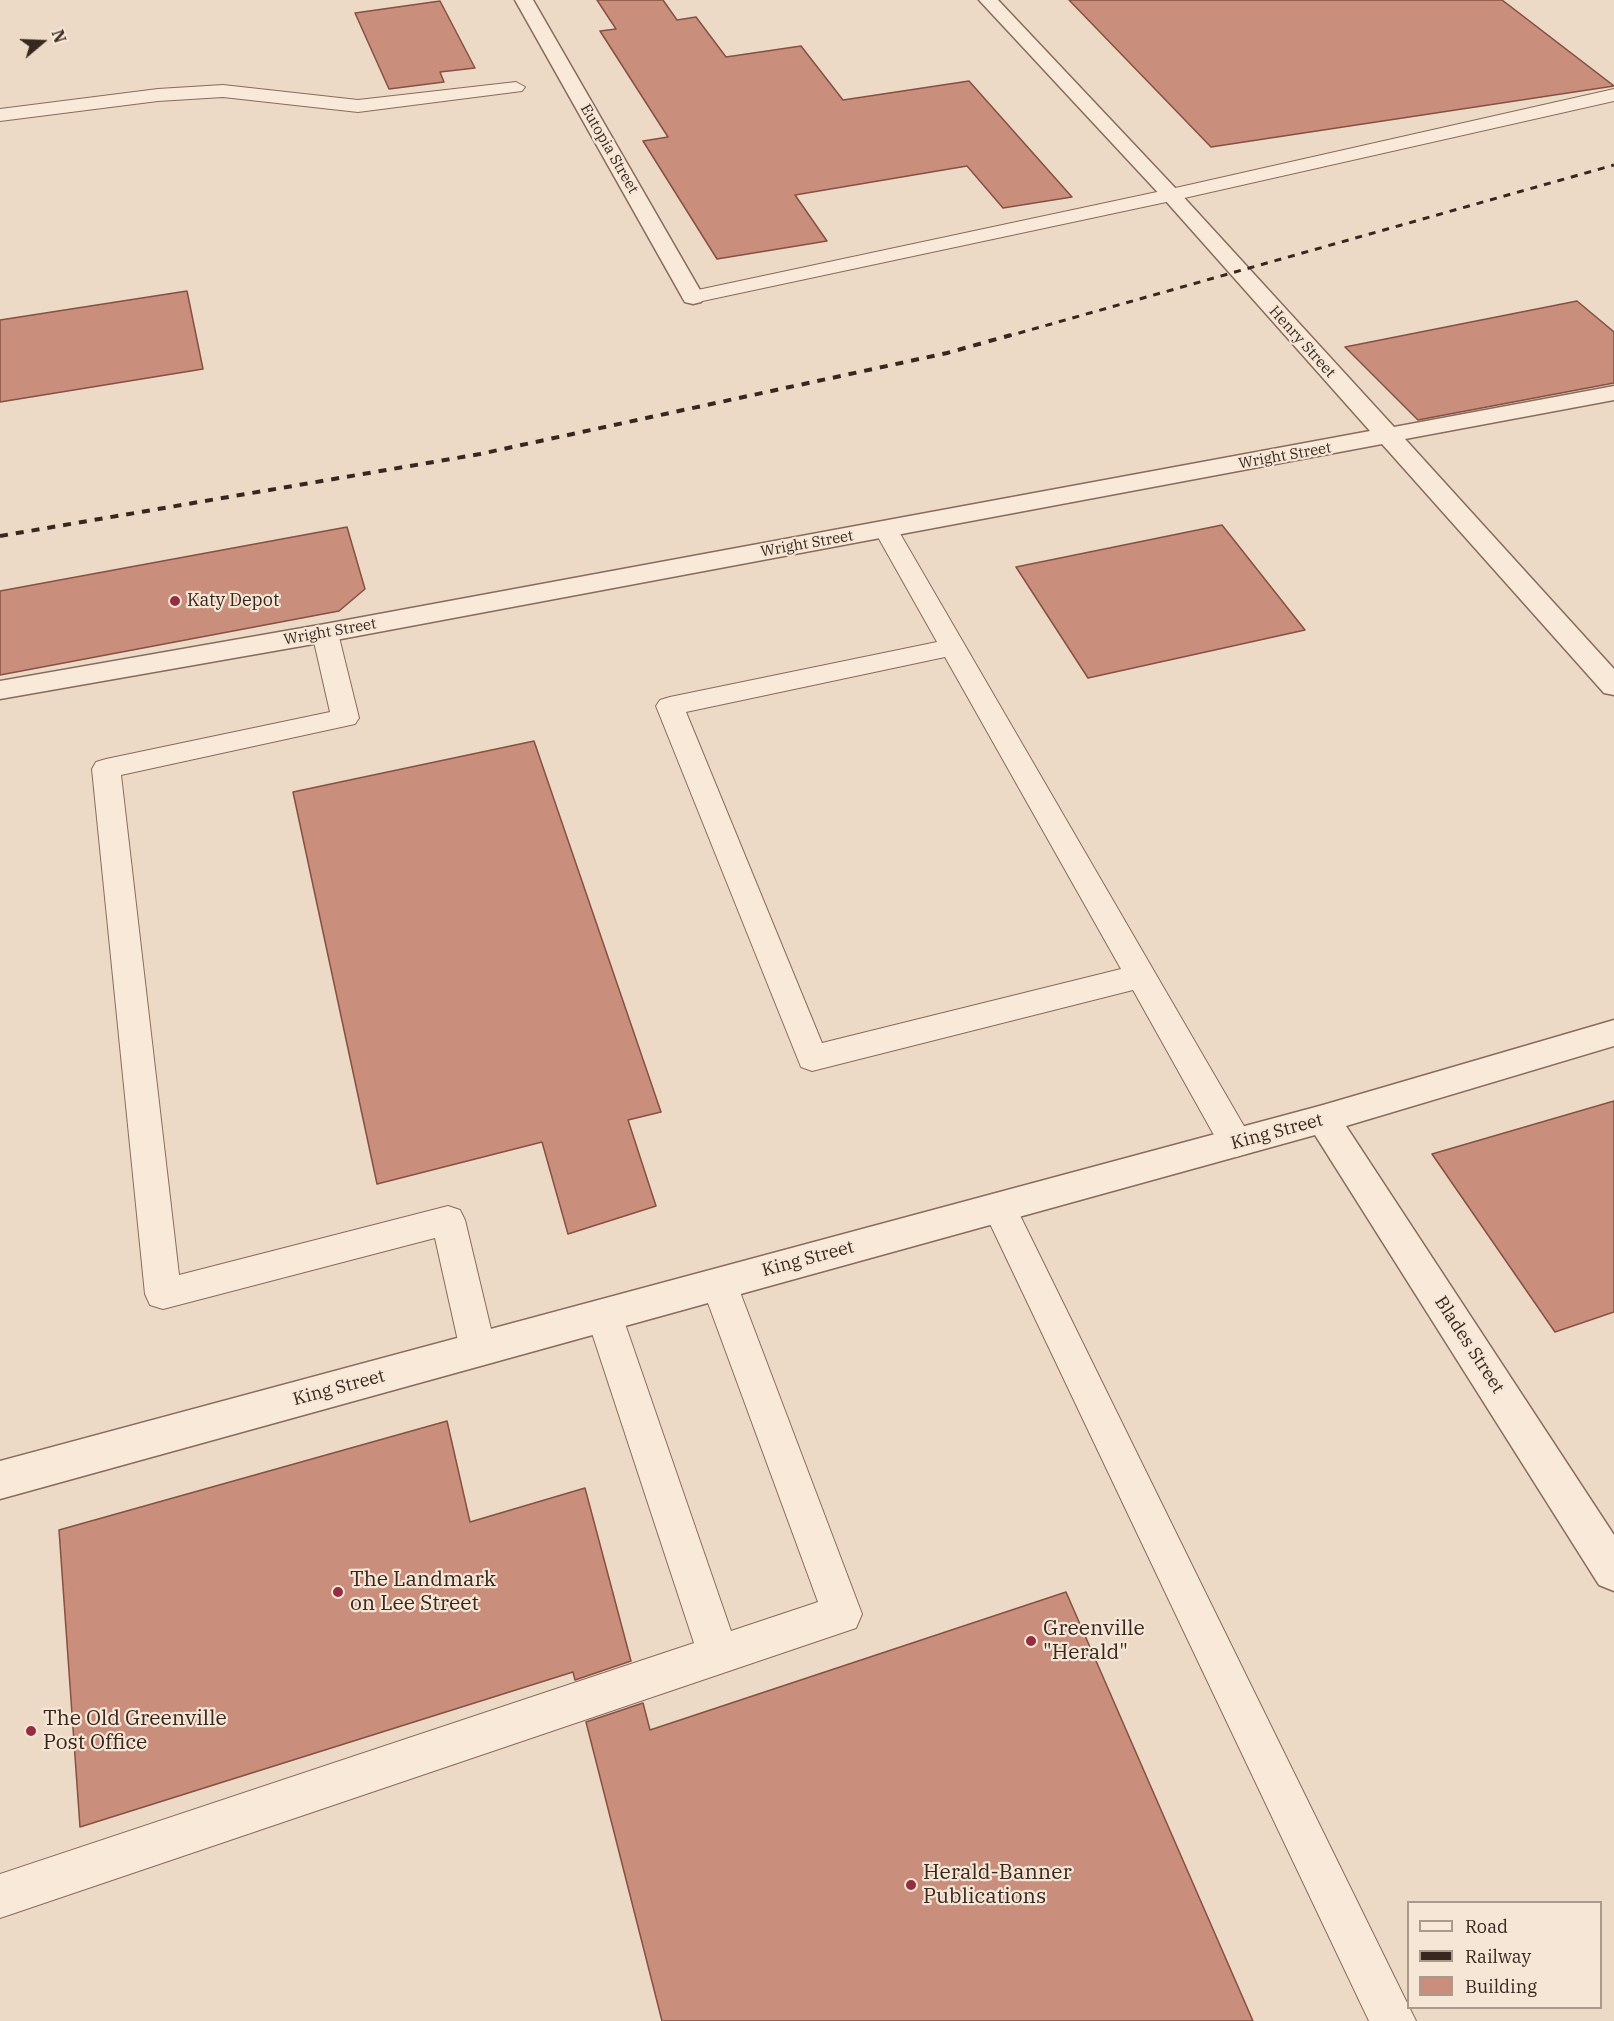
<!DOCTYPE html>
<html>
<head>
<meta charset="utf-8">
<style>
	body { margin:0 }
	#map { position:relative; width:1614px; height:2021px; overflow:hidden; background:#eddac6; font-family:"IBM Plex Serif",serif }
	canvas { display:block }
	.legend { position:absolute; left:1407px; top:1901px; width:195px; height:108px; box-sizing:border-box; background:#f5e6d5; border:2px solid #a99a8c; margin:0; padding:8px 10px; list-style:none; font-size:18px; color:#38271f }
	.legend li { display:flex; align-items:center; gap:12px; height:30px }
	.legend b { width:30px; border:2px solid #a99a8c }
	.north { position:absolute; left:12px; top:12px; width:60px; height:60px; -webkit-text-stroke:4px #f5e6d5; paint-order:stroke; rotate:71deg; font-size:16px; font-weight:700; line-height:24px; text-align:center; color:#38271f }
	.north::after { content:''; display:block; margin:auto; width:21px; height:27px; background:#38271f; clip-path:polygon(50% 0,100% 100%,50% 72%,0 100%) }
</style>
</head>
<body>
<div id="map">
<canvas width="1614" height="2021"></canvas>
<ul class="legend">
<li><b style="height:8px;background:#f8e9d9"></b>Road</li>
<li><b style="height:8px;background:#38271f"></b>Railway</li>
<li><b style="height:16px;background:#ca8e7c"></b>Building</li>
</ul>
<div class="north">N</div>
</div>
<script>
const ctx = document.querySelector('canvas').getContext('2d');
ctx.lineJoin = 'round';
function paint(path, color) { ctx.fillStyle = color; ctx.fill(path, 'evenodd'); }
const poly = rows => new Path2D(rows.map(r => 'M' + r).join(''));
function trace(path, color, width, dash) { ctx.strokeStyle = color; ctx.lineWidth = width; ctx.lineCap = dash ? 'butt' : 'round'; ctx.setLineDash(dash || []); ctx.stroke(path); }
function drawText(font, color, halo, rows, align = 'center') {
  ctx.font = font + ' "IBM Plex Serif",serif'; ctx.lineWidth = 4.5; ctx.setLineDash([]); ctx.textBaseline = 'middle'; ctx.strokeStyle = halo; ctx.fillStyle = color; for (const [text, x, y, turn = 0] of rows) {
    ctx.save(); ctx.translate(x, y); ctx.rotate((+turn || 0) * Math.PI / 180); ctx.textAlign = isNaN(turn) ? turn : align; if (halo) ctx.strokeText(text, 0, 0); ctx.fillText(text, 0, 0); ctx.restore();
  }
}
const building = poly([
	[597,0,663,0,677,20,696,17,726,57,801,46,843,100,969,81,1072,197,1003,208,967,166,795,195,827,241,717,259,643,141,668,137,600,31,616,29,597,0],
	[1069,0,1502,0,1614,86,1211,147,1069,0],
	[440,1,475,68,440,72,444,82,389,89,355,13,440,1],
	[187,291,203,369,0,402,0,320,187,291],
	[1577,301,1614,332,1614,383,1418,420,1345,347,1577,301],
	[1222,525,1305,630,1088,678,1016,567,1222,525],
	[347,527,365,589,339,611,0,675,0,591,347,527],
	[534,741,661,1112,628,1120,656,1206,568,1234,542,1142,377,1184,293,792,534,741],
	[1614,1101,1614,1312,1555,1332,1432,1154,1614,1101],
	[447,1421,470,1522,585,1488,631,1661,575,1680,573,1672,80,1827,59,1530,447,1421],
	[1066,1592,1253,2021,662,2021,586,1722,643,1703,650,1730,1066,1592]
]);
paint(building, '#ca8e7c');
trace(building, '#865042', 1.5);
const lane = poly([
	[516,82,525,87,522,91,358,112,223,97,158,101,0,121,0,109,158,89,223,85,358,100,516,82],
	[1614,89,1614,101,1171,201,693,303,685,302,682,297,685,292,693,291,1171,189,1614,89],
	[886,523,895,525,898,530,1248,1133,1253,1143,1248,1153,1236,1157,1224,1153,1133,990,812,1071,801,1067,656,706,660,700,670,697,937,642,874,530,877,525,886,523],
	[945,657,1121,969,822,1043,686,712,945,657],
	[325,625,334,627,338,633,359,718,355,724,121,775,179,1275,448,1206,460,1210,465,1220,496,1350,491,1361,478,1366,465,1361,460,1350,435,1238,163,1309,150,1305,145,1294,92,769,96,762,106,759,330,712,312,633,316,627,325,625],
	[999,1193,1011,1197,1416,2021,1369,2021,982,1207,987,1197,999,1193],
	[719,1269,732,1273,737,1284,862,1614,856,1628,0,1918,0,1874,694,1643,586,1315,591,1304,604,1299,617,1304,622,1315,731,1631,818,1602,701,1284,706,1273,719,1269]
]);
const street = poly([
	[515,0,533,0,704,297,701,302,693,304,685,302,682,297,515,0],
	[979,0,998,0,1178,191,1394,427,1614,386,1614,400,1405,439,1614,669,1614,695,1604,693,1382,444,325,642,0,699,0,681,325,624,1370,431,1164,199,979,0],
	[1614,1020,1614,1046,1346,1126,1614,1535,1614,1591,1599,1585,1315,1135,0,1499,0,1461,1323,1105,1614,1020]
]);
trace(lane, '#886b5c', 2);
trace(street, '#886b5c', 3);
paint(lane, '#f8e9d9');
paint(street, '#f8e9d9');
trace(poly([
	[1005,337,1614,165]
]), '#38271f', 3, [7, 7]);
trace(poly([
	[0,536,480,454,947,353,1011,335]
]), '#38271f', 4, [8, 8]);
for (const [x, y, r, color] of [
	[175,601,6,"#952d42"],
	[338,1592,6,"#952d42"],
	[1031,1641,6,"#952d42"],
	[31,1731,6,"#952d42"],
	[911,1885,6,"#952d42"]
]) { const dot = new Path2D(); dot.arc(x, y, r, 0, 2 * Math.PI); ctx.fillStyle = color; ctx.fill(dot); trace(dot, '#f5e6d5', 2); }
drawText('15px', '#38271f', '#f5e6d5', [
	["Eutopia Street",609,149,60],
	["Henry Street",1302,342,48],
	["Wright Street",1285,456,-10],
	["Wright Street",807,544,-10],
	["Wright Street",330,632,-10]
]);
drawText('18px', '#38271f', '#f5e6d5', [
	["Katy Depot",187,601]
], 'left');
drawText('18px', '#38271f', '#f5e6d5', [
	["King Street",1277,1132,-15],
	["King Street",808,1259,-15],
	["Blades Street",1469,1345,57],
	["King Street",339,1388,-15]
]);
drawText('21px', '#38271f', '#f5e6d5', [
	["The Landmark",350,1580],
	["on Lee Street",350,1604],
	["Greenville",1043,1629],
	["\"Herald\"",1043,1653],
	["The Old Greenville",43,1719],
	["Post Office",43,1743],
	["Herald-Banner",923,1873],
	["Publications",923,1897]
], 'left');
</script>
</body>
</html>
